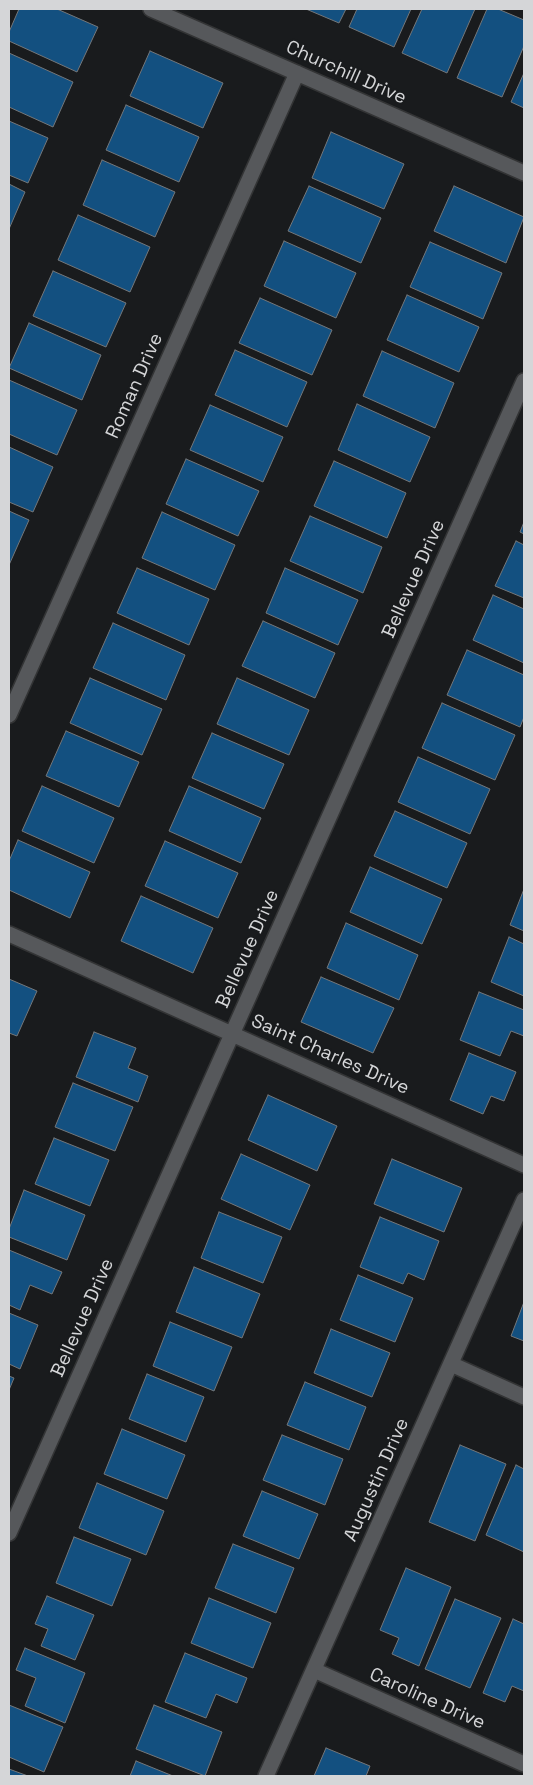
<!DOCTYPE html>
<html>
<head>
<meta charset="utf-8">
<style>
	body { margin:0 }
	#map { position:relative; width:533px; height:1785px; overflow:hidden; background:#191b1d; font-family:"Space Grotesk",sans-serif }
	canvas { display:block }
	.frame { position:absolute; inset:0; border:10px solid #d5d6d8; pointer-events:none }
</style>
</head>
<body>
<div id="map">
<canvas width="533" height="1785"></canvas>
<div class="frame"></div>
</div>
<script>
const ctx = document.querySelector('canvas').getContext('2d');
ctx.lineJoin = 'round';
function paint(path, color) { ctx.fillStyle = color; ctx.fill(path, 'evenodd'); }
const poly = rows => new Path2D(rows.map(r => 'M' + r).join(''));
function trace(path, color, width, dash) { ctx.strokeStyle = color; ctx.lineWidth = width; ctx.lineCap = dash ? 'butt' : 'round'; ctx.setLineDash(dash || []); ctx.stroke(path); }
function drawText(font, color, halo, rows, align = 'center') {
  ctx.font = font + ' "Space Grotesk",sans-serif'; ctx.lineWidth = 4; ctx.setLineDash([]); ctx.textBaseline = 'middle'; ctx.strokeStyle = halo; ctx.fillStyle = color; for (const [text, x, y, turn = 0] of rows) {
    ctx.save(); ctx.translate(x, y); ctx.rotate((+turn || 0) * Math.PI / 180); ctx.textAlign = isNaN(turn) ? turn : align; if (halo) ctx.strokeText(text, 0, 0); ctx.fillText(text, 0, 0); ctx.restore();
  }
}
const building = poly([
	[19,9,57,9,98,27,77,72,9,41,9,32,19,9],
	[306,9,346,9,339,23,306,9],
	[357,9,411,9,394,47,349,27,357,9],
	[422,9,475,9,447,73,402,53,422,9],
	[487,9,498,9,524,20,524,46,502,97,457,78,487,9],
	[150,51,223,83,203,128,130,96,150,51],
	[9,53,73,82,53,127,9,107,9,53],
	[524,73,524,108,511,102,524,73],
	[126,105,199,137,179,182,106,150,126,105],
	[9,121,48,138,28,183,9,175,9,121],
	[331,132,404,164,384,209,312,178,331,132],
	[102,160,175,192,155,237,83,205,102,160],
	[9,184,25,192,9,229,9,184],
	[309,186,381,218,361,263,288,231,309,186],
	[454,186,524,217,506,263,434,231,454,186],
	[78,215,150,247,130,292,58,260,78,215],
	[284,241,356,273,336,318,264,286,284,241],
	[430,242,502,273,483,319,410,287,430,242],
	[53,271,126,303,106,347,33,316,53,271],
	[407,295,479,327,459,372,387,340,407,295],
	[260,298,332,330,312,375,239,343,260,298],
	[29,323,101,355,82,400,9,368,29,323],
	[235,350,307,382,287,427,215,395,235,350],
	[382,351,454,383,435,428,363,396,382,351],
	[9,380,77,410,57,455,9,434,9,380],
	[357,404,430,437,410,482,338,450,357,404],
	[210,405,283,437,263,482,190,450,210,405],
	[9,447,53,467,33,512,9,502,9,447],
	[186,459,259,491,238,536,166,504,186,459],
	[334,461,406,493,387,538,314,506,334,461],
	[9,511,29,520,9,565,9,511],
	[162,512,235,545,215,590,142,558,162,512],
	[310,516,382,547,363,593,290,561,310,516],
	[524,522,524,534,520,532,524,522],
	[516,541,524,545,524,598,495,586,516,541],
	[137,568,209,599,189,645,117,613,137,568],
	[285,568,358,600,338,645,266,613,285,568],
	[493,595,524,609,524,663,473,640,493,595],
	[263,621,335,653,315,698,242,666,263,621],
	[113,623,185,655,166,700,93,668,113,623],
	[467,650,524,675,524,717,520,727,447,695,467,650],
	[90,678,162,709,142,755,70,723,90,678],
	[237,678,309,710,289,755,217,724,237,678],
	[442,703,515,735,495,780,422,748,442,703],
	[66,731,139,762,119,807,46,776,66,731],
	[212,733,284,764,264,809,192,778,212,733],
	[418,757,490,789,470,834,398,802,418,757],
	[42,786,114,818,94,863,22,831,42,786],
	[189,786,261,818,241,863,169,831,189,786],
	[395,811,467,843,447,888,374,856,395,811],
	[18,840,90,872,70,918,9,890,9,861,18,840],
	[165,841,238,873,218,918,145,886,165,841],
	[370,867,442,899,422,944,350,912,370,867],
	[524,889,524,931,510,925,524,889],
	[141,896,213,928,193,973,121,941,141,896],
	[346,923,418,955,399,1000,327,968,346,923],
	[509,937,524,944,524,996,491,982,509,937],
	[321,977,394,1008,373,1053,301,1022,321,977],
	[9,979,37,991,17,1036,9,1033,9,979],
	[479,992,524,1010,524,1036,511,1031,500,1056,460,1040,479,992],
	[94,1032,136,1048,128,1068,148,1076,138,1102,76,1077,94,1032],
	[469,1053,516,1072,504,1101,491,1096,483,1114,450,1100,469,1053],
	[73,1083,133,1107,115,1151,55,1127,73,1083],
	[268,1095,337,1126,317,1171,248,1140,268,1095],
	[54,1138,109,1160,90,1206,35,1184,54,1138],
	[241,1154,310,1185,290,1230,221,1199,241,1154],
	[392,1159,462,1188,444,1232,374,1204,392,1159],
	[24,1190,85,1215,67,1260,9,1237,9,1229,24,1190],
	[219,1212,282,1237,263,1283,201,1258,219,1212],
	[380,1217,439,1241,424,1280,408,1273,403,1284,360,1267,380,1217],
	[9,1250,62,1272,52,1294,30,1285,20,1310,9,1305,9,1250],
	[194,1267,260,1294,242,1338,176,1312,194,1267],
	[358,1275,413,1298,395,1342,340,1320,358,1275],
	[524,1302,524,1341,511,1336,524,1302],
	[9,1313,38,1325,20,1369,9,1364,9,1313],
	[170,1322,232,1347,214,1391,153,1366,170,1322],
	[331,1329,390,1353,372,1397,314,1373,331,1329],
	[147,1374,204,1397,186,1442,129,1419,147,1374],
	[9,1376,14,1378,9,1390,9,1376],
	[305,1382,366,1407,349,1450,287,1425,305,1382],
	[122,1429,185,1455,167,1499,104,1474,122,1429],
	[282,1435,343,1459,325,1505,263,1480,282,1435],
	[460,1445,506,1464,475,1541,429,1522,460,1445],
	[516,1465,524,1469,524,1552,486,1535,516,1465],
	[97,1483,164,1511,146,1555,79,1528,97,1483],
	[262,1491,318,1514,299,1559,243,1536,262,1491],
	[74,1537,131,1559,112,1606,56,1583,74,1537],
	[233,1544,294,1568,276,1613,215,1588,233,1544],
	[406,1568,451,1587,419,1666,392,1654,399,1638,380,1630,406,1568],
	[47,1596,94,1615,75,1660,41,1646,48,1629,35,1624,47,1596],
	[209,1598,271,1623,253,1668,191,1643,209,1598],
	[455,1599,501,1618,470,1688,425,1669,455,1599],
	[513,1619,524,1624,524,1691,512,1686,505,1702,483,1693,513,1619],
	[25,1648,85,1673,65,1723,25,1706,36,1678,16,1670,25,1648],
	[185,1653,247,1678,237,1703,216,1694,206,1718,165,1702,185,1653],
	[9,1705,63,1727,44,1772,9,1757,9,1705],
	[154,1705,222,1732,205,1776,136,1749,154,1705],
	[326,1748,370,1766,366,1776,314,1776,326,1748],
	[136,1761,173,1776,130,1776,136,1761],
	[9,1769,28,1776,9,1776,9,1769]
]);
paint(building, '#135080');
trace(building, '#74777a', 1);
const street = poly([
	[151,9,524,173],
	[9,715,297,73],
	[9,934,524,1165],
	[451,1364,524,1397],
	[9,1533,524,381],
	[314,1670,524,1764],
	[266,1776,524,1200]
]);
trace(street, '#333435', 18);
trace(street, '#56585b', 15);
drawText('19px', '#d5d6d8', '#191b1d', [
	["Churchill Drive",346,73,24],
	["Roman Drive",135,386,-66],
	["Bellevue Drive",414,579,-66],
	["Bellevue Drive",248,949,-66],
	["Saint Charles Drive",330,1055,24],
	["Bellevue Drive",83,1318,-66],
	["Augustin Drive",377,1480,-66],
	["Caroline Drive",427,1699,24]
]);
</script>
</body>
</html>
